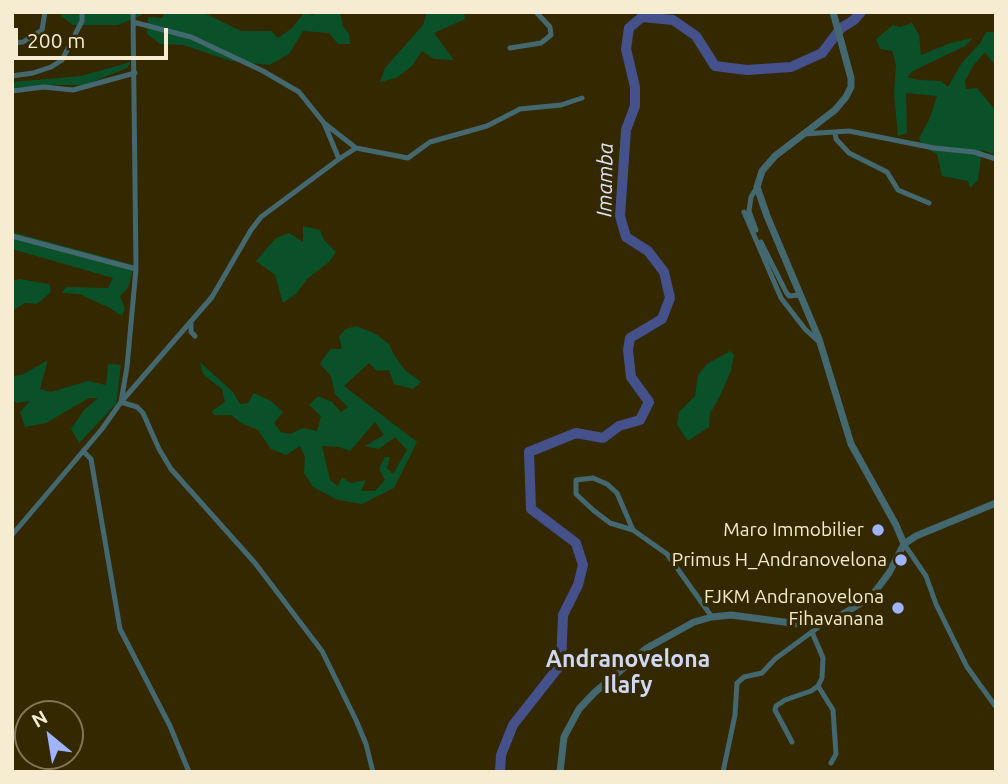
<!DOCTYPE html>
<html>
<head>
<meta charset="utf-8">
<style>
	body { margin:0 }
	#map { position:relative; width:1008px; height:784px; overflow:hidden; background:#332800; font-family:Ubuntu,sans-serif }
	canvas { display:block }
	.frame { position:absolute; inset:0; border:14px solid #f5ecd1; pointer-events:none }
	.north { position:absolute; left:14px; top:700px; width:70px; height:70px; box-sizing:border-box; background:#332800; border:2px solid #817654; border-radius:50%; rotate:330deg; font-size:19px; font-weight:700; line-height:28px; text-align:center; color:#f5ecd1 }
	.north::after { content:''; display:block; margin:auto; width:24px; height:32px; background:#a0b3fd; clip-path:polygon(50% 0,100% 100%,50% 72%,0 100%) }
	.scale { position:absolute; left:14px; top:28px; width:154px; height:32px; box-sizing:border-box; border:4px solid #f5ecd1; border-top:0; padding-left:9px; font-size:21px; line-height:24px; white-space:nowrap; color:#f5ecd1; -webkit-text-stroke:5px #332800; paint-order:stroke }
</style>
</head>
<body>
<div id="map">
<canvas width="1008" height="784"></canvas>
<div class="frame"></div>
<div class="north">N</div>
<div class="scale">200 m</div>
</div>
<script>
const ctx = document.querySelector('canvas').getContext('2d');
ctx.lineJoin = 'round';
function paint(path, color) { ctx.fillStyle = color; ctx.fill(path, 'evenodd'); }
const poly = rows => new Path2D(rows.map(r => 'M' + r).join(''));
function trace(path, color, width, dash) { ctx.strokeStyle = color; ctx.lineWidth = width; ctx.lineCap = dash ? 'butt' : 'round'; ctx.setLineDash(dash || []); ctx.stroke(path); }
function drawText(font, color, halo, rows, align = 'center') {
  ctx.font = font + ' Ubuntu,sans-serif'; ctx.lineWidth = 7; ctx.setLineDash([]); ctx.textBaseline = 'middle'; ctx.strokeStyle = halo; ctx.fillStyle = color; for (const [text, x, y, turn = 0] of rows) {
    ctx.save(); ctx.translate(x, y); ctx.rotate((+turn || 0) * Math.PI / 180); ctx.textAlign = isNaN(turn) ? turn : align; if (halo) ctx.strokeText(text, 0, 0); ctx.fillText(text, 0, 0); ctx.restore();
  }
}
paint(poly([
	[61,12,142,12,142,15,118,25,73,25,61,16],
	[165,12,202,12,241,31,271,31,278,38,292,28,304,13,313,15,318,12,340,12,343,26,349,34,350,44,338,44,329,33,303,31,289,54,270,65,231,61,183,45,160,44,147,34,148,17,162,18],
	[422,12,464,12,465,19,434,33,454,60,434,59,422,51,412,66,396,78,380,82,385,68,423,25,426,15],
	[912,23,919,35,921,55,950,43,973,38,965,46,913,71,907,77,918,80,941,81,948,87,961,64,981,42,986,32,995,32,996,35,996,67,985,52,973,66,965,81,966,89,977,88,996,111,996,155,982,150,978,180,970,188,968,181,942,176,937,154,923,147,919,138,930,118,937,96,906,93,907,133,898,136,894,94,896,65,892,51,880,49,876,39,893,25,900,27],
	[131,62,127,68,85,85,50,85,12,88,12,82,81,76],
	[303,226,320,230,324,240,336,252,329,262,307,279,296,294,283,303,275,275,256,261,276,238,289,233,303,242],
	[12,232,134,265,128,288,120,296,125,309,122,316,110,308,79,294,62,293,66,287,108,288,113,278,12,249],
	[20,279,49,284,51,292,37,304,25,303,12,311,12,281],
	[356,326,376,334,389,344,394,355,405,370,421,382,413,389,394,384,389,370,377,371,369,363,344,386,417,442,394,488,362,504,338,500,313,487,304,473,305,457,300,446,286,455,271,449,258,430,241,423,231,415,214,415,212,411,225,402,222,389,203,374,200,362,233,392,240,404,248,403,254,393,271,401,283,412,274,423,281,432,290,434,303,428,317,431,321,416,309,405,318,396,332,402,341,412,348,407,335,394,331,376,320,364,330,349,342,349,339,336,346,329],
	[375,422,384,435,365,446,379,449,395,437,407,450,393,474,387,468,390,457,385,457,379,469,385,480,375,491,361,491,366,480,350,483,342,477,338,486,330,480,322,446,339,447,350,451],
	[730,351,734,355,731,371,718,400,710,413,709,427,688,441,677,425,679,412,695,396,698,375,707,364],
	[48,360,40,389,51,392,88,381,106,385,108,364,121,365,116,404,79,443,71,429,84,410,98,398,89,398,46,423,25,427,20,412,30,401,17,403,12,400,12,376,22,375]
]), '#0a5129');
trace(poly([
	[500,772,501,755,513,725,561,664,563,615,578,585,583,565,576,543,531,509,529,452,576,433,603,438,619,426,640,420,649,402,631,377,628,350,630,338,662,319,670,298,664,272,648,251,626,237,620,216,626,130,635,106,635,87,626,49,629,28,642,17,673,20,696,36,715,66,747,70,791,67,822,53,841,28,854,20,861,12]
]), '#45518b', 10);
trace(poly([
	[133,22,191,37,263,71,299,92,324,123,356,148,408,158,430,142,487,126,520,109,561,105,582,98],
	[12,43,23,42,42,30,45,12],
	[510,48,541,43,551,35,550,27,536,12],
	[12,76,33,73,51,67,62,60,82,21,82,12],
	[12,91,44,87,73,90,135,73],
	[324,123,339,159,261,217,251,230,212,297,121,402,137,407,143,413,159,449,171,469,255,563,322,651,356,720,366,744,373,772],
	[835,132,836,139,849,153,887,172,898,190,929,203],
	[804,134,849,131,934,148,974,152,996,159],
	[339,159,356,148],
	[744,212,781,298,805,329,818,341],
	[756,230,749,211,751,197,757,187],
	[12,236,136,269],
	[761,242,786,292,789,296,801,295],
	[191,321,191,332,195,336],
	[83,451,91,459,120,629,170,726,189,772],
	[633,530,610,523,593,510,576,494,576,480,593,478,607,484,617,493,633,530,667,554,712,617],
	[12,535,102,429,121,402,127,367,136,269,133,12],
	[904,544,926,576,936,604,967,667,996,707],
	[818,686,833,710,836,754,831,763],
	[792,742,775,710,776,706,785,700,811,691,818,686,822,678,823,658,812,632],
	[723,772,735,715,737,683,744,677,762,673,775,659,824,623]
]), '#446870', 5);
trace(poly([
	[833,12,851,78,851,87,846,97,835,110,775,156,762,171,757,187,767,216,819,339,851,444,896,525,904,544],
	[560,772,564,737,579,709,594,693,647,648,694,622,712,617,731,615,799,624,830,622,871,597,889,573,904,544,916,536,996,503]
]), '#446870', 7);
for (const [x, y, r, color] of [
	[878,530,7,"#a0b3fd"],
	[901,560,7,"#a0b3fd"],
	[898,608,7,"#a0b3fd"]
]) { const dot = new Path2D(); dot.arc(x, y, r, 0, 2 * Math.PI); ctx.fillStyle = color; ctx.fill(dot); trace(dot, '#332800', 2.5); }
drawText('19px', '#f5ecd1', '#332800', [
	["Maro Immobilier",864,530],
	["Primus H_Andranovelona",887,560],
	["FJKM Andranovelona",884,597],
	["Fihavanana",884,619]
], 'right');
drawText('italic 21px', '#dce1f3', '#332800', [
	["Imamba",605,180,-89]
]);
drawText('bold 23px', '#cfd8f4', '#332800', [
	["Andranovelona",628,659],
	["Ilafy",628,685]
]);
</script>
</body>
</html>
